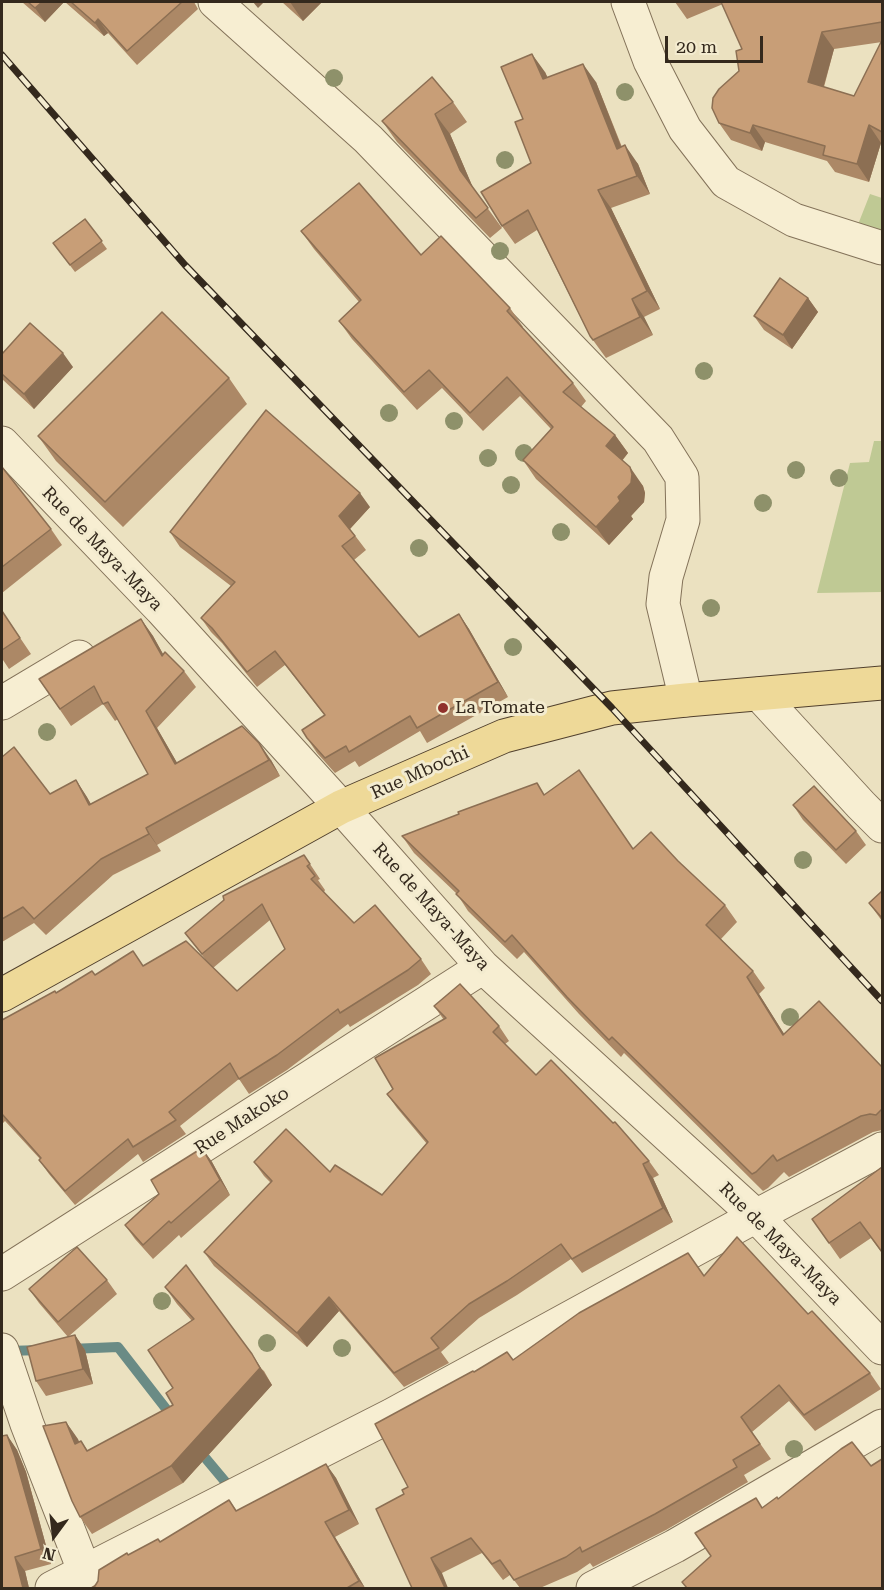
<!DOCTYPE html>
<html>
<head>
<meta charset="utf-8">
<style>
	body { margin:0 }
	#map { position:relative; width:884px; height:1590px; overflow:hidden; background:#ebe1c0; font-family:"Roboto Serif",serif }
	canvas { display:block }
	.frame { position:absolute; inset:0; border:3px solid #34291d; pointer-events:none }
	.north { position:absolute; left:24px; top:1506px; width:60px; height:60px; -webkit-text-stroke:4px #f3ebcf; paint-order:stroke; rotate:195deg; font-size:16px; font-weight:700; line-height:24px; text-align:center; color:#34291d }
	.north::after { content:''; display:block; margin:auto; width:21px; height:27px; background:#34291d; clip-path:polygon(50% 0,100% 100%,50% 72%,0 100%) }
	.scale { position:absolute; left:665px; top:36px; width:98px; height:27px; box-sizing:border-box; border:3px solid #34291d; border-top:0; padding-left:8px; font-size:18px; line-height:21px; white-space:nowrap; color:#34291d; -webkit-text-stroke:4px #f3ebcf; paint-order:stroke }
</style>
</head>
<body>
<div id="map">
<canvas width="884" height="1590"></canvas>
<div class="frame"></div>
<div class="north">N</div>
<div class="scale">20 m</div>
</div>
<script>
const ctx = document.querySelector('canvas').getContext('2d');
ctx.lineJoin = 'round';
function paint(path, color) { ctx.fillStyle = color; ctx.fill(path, 'evenodd'); }
const poly = rows => new Path2D(rows.map(r => 'M' + r).join(''));
function trace(path, color, width, dash) { ctx.strokeStyle = color; ctx.lineWidth = width; ctx.lineCap = dash ? 'butt' : 'round'; ctx.setLineDash(dash || []); ctx.stroke(path); }
function drawText(font, color, halo, rows, align = 'center') {
  ctx.font = font + ' "Roboto Serif",serif'; ctx.lineWidth = 6; ctx.setLineDash([]); ctx.textBaseline = 'middle'; ctx.strokeStyle = halo; ctx.fillStyle = color; for (const [text, x, y, turn = 0] of rows) {
    ctx.save(); ctx.translate(x, y); ctx.rotate((+turn || 0) * Math.PI / 180); ctx.textAlign = isNaN(turn) ? turn : align; if (halo) ctx.strokeText(text, 0, 0); ctx.fillText(text, 0, 0); ctx.restore();
  }
}
paint(poly([
	[870,194,882,198,882,234,857,227],
	[874,441,882,441,882,592,817,593,850,463,869,462]
]), '#bfc994');
trace(poly([
	[70,1349,118,1347,174,1419],
	[7,1351,42,1350],
	[197,1448,233,1491]
]), '#6a8b85', 10);
const minor = poly([
	[215,2,368,139,658,439,682,477,683,520,666,577,663,604,686,700],
	[628,2,650,61,685,129,726,182,794,220,882,248],
	[2,443,161,609,341,807,483,967,756,1216,882,1348],
	[759,694,861,805,882,826],
	[2,703,79,657],
	[2,1274,483,967],
	[2,1350,27,1424,91,1588],
	[52,1588,392,1415,756,1216,882,1149],
	[593,1588,675,1546,882,1426]
]);
const major = poly([
	[2,995,341,807,504,736,612,708,686,700,882,683]
]);
trace(minor, '#837259', 35);
trace(major, '#51402d', 35);
trace(minor, '#f7eed2', 33);
trace(major, '#eed998', 33);
const rail = poly([
	[2,55,185,265,612,708,882,1001]
]);
trace(rail, '#34291d', 7);
trace(rail, '#f3ebcf', 4.5, [14]);
ctx.fillStyle = '#8e916a';
for (const [x, y] of [
	[334,78],
	[625,92],
	[505,160],
	[500,251],
	[704,371],
	[389,413],
	[454,421],
	[524,453],
	[488,458],
	[796,470],
	[839,478],
	[511,485],
	[763,503],
	[561,532],
	[419,548],
	[711,608],
	[513,647],
	[47,732],
	[803,860],
	[790,1017],
	[162,1301],
	[267,1343],
	[342,1348],
	[794,1449]
]) { ctx.beginPath(); ctx.arc(x, y, 9, 0, 2 * Math.PI); ctx.fill(); }
paint(poly([
	[22,2,64,2,45,22],
	[65,2,194,2,198,9,137,65,108,33,104,36],
	[282,2,322,2,303,21],
	[675,2,882,2,882,143,881,143,869,182,835,172,827,161,765,142,762,151,731,140,719,123,739,71,742,49,723,4,687,19],
	[882,42,854,96,824,87,834,49],
	[545,72,548,78,596,82,622,147,638,164,650,194,611,208,660,309,644,317,653,335,606,358,590,336,537,230,515,244,502,226,531,163,523,119],
	[453,102,467,122,450,134,473,188,502,228,490,238,397,142,382,121],
	[85,219,107,249,75,272,53,243],
	[301,231,421,255,510,308,523,327,522,328,573,383,586,401,581,407,615,435,628,453,622,461,643,486,645,493,644,502,631,516,633,519,609,545,536,479,523,460,551,429,520,396,483,431,442,388,417,410,352,339,339,321,359,302,314,249],
	[808,298,818,312,792,349,764,330,754,316],
	[2,354,73,367,34,409,2,379],
	[229,378,247,404,123,527,56,461,38,436],
	[2,467,51,529,62,545,2,593],
	[370,507,350,529,366,550,354,560,419,637,459,614,469,629,508,697,427,743,420,731,359,767,355,761,335,773,317,753,307,738,325,716,285,665,257,687,222,643,211,632,201,618,231,586,180,547,170,532],
	[2,611,31,654,9,669,3,660,2,661],
	[141,619,153,636,163,654,184,671,196,687,157,728,177,763,271,760,280,776,157,845,161,851,113,875,46,935,34,923,2,942,2,757,50,794,76,780,91,804,148,774,118,719,115,721,103,704,71,726,39,679],
	[544,794,634,849,678,861,725,905,737,922,721,939,753,971,765,988,759,994,784,1034,882,1067,882,1130,873,1132,789,1177,784,1172,768,1188,763,1191,624,1053,621,1057,579,1014,524,952,517,959,468,911,457,894,414,853,402,836],
	[793,805,856,831,866,845,846,864,803,820],
	[304,855,320,879,318,880,325,890,324,892,354,923,421,959,431,974,418,985,350,1027,348,1024,287,1070,249,1094,239,1079,180,1126,186,1134,143,1162,138,1154,75,1205,49,1174,39,1160,40,1159,5,1121,2,1124,2,1020,56,993,95,975,143,966,205,959,185,933],
	[270,920,285,949,237,991,213,968],
	[882,891,882,921,869,903],
	[434,1006,499,1026,509,1041,505,1044,536,1075,649,1161,659,1175,653,1178,673,1222,582,1273,571,1259,517,1295,479,1318,441,1352,449,1363,404,1387,339,1311,307,1347,214,1266,204,1252,271,1183,264,1176,254,1162,330,1172,382,1195,427,1144,397,1108,387,1094,393,1089,444,1020],
	[202,1148,212,1162,230,1195,181,1238,179,1235,153,1259,135,1239,125,1225,159,1194],
	[882,1167,882,1253,871,1238,840,1259,812,1219],
	[704,1276,808,1314,870,1373,881,1389,815,1431,789,1401,752,1432,771,1459,744,1475,748,1482,666,1530,593,1567,590,1563,577,1572,540,1588,520,1588,510,1575,503,1580,482,1553,412,1588,404,1494,474,1372,513,1360],
	[107,1280,117,1294,68,1337,39,1303,29,1289],
	[165,1287,264,1371,272,1385,183,1483,92,1534,80,1517,66,1422,79,1442,81,1441,88,1451,173,1405,173,1388,192,1321,177,1304],
	[75,1335,85,1350,93,1384,46,1396,36,1381],
	[7,1435,17,1450,26,1472,51,1564,25,1571,29,1588,2,1588],
	[326,1464,336,1478,359,1524,335,1537,365,1588,91,1588,128,1555,160,1542,229,1500,237,1511]
]), '#ac8866');
paint(poly([
	[42,2,64,2,45,22,35,8],
	[253,2,264,2,258,8],
	[290,2,322,2,303,21],
	[98,19,108,33,104,36,95,23],
	[822,32,834,49,820,99,808,82],
	[532,54,545,72,556,98,543,79],
	[583,64,596,82,629,167,617,149],
	[435,114,450,134,474,190,460,170],
	[753,125,765,142,762,151,750,133],
	[869,125,881,143,869,182,857,164],
	[625,145,638,164,650,194,637,176],
	[598,190,611,208,660,309,647,291],
	[808,298,818,312,792,349,783,335],
	[632,299,644,317,653,335,640,317],
	[63,353,73,367,34,409,24,394],
	[615,435,628,453,619,464,606,446],
	[630,467,643,486,645,493,644,502,631,516,633,519,609,545,596,527],
	[360,493,370,507,349,530,339,516],
	[459,614,469,629,508,697,498,682],
	[141,619,153,636,173,672,162,656],
	[146,711,157,728,187,780,175,764],
	[259,743,271,760,280,776,269,760],
	[76,780,87,797,100,821,89,805],
	[146,828,157,845,161,851,149,834],
	[747,977,759,994,795,1051,783,1035],
	[202,1148,212,1162,230,1195,220,1180],
	[643,1164,653,1178,673,1222,663,1208],
	[329,1297,339,1311,307,1347,297,1333],
	[75,1335,85,1350,93,1384,83,1369],
	[252,1354,272,1385,183,1483,171,1466],
	[66,1422,78,1439,87,1461,75,1444],
	[7,1435,17,1450,26,1472,51,1564,41,1549],
	[326,1464,336,1478,359,1524,349,1510],
	[325,1522,335,1537,365,1588,359,1581],
	[15,1557,25,1571,29,1588,23,1588],
	[431,1558,442,1573,448,1588,445,1588]
]), '#8c6f53');
const building = poly([
	[28,2,42,2,35,8,28,2],
	[71,2,182,2,127,51,98,19,95,23,71,2],
	[721,2,882,2,882,22,822,32,808,82,854,96,882,40,882,132,869,125,857,164,823,155,825,146,753,125,750,133,719,123,712,108,713,98,719,89,739,71,736,51,742,49,721,2],
	[532,54,543,79,583,64,617,149,625,145,637,176,598,190,647,291,632,299,640,317,593,340,590,336,528,210,502,226,481,192,531,163,515,122,523,119,501,67,532,54],
	[432,77,453,102,435,114,460,170,488,208,476,218,382,121,432,77],
	[359,183,421,255,441,236,510,308,507,311,573,383,563,392,615,435,606,446,630,467,632,474,631,483,618,497,620,501,596,527,523,460,553,427,507,377,470,413,429,370,404,392,339,321,361,300,301,231,359,183],
	[85,219,102,241,70,265,53,243,85,219],
	[780,278,808,298,783,335,754,316,780,278],
	[162,312,229,378,105,502,38,436,162,312],
	[30,323,63,353,24,394,2,374,2,354,30,323],
	[266,410,360,493,339,516,355,536,342,546,419,637,459,614,498,682,417,728,410,716,349,752,346,746,325,758,307,738,302,730,325,715,275,651,247,672,212,628,201,618,235,582,170,532,266,410],
	[2,467,51,529,2,567,2,467],
	[2,611,20,638,2,650,2,611],
	[141,619,162,656,165,652,184,671,146,711,175,764,242,726,259,743,269,760,146,828,149,834,101,859,34,919,23,907,2,919,2,757,14,747,50,794,76,780,89,805,148,774,108,702,103,704,94,686,60,709,39,679,141,619],
	[579,770,633,849,651,832,678,861,725,905,706,925,753,971,747,977,783,1035,819,1001,882,1067,882,1109,876,1115,870,1114,861,1116,777,1161,773,1155,756,1172,752,1174,612,1037,609,1040,567,997,512,935,505,942,456,894,459,891,402,836,459,814,458,812,537,783,544,795,579,770],
	[814,786,856,831,836,850,793,805,814,786],
	[304,855,310,864,307,866,315,876,311,879,354,923,375,905,421,959,408,970,340,1013,338,1009,277,1055,239,1079,230,1063,169,1112,176,1120,133,1147,128,1139,65,1191,39,1160,41,1158,2,1114,2,1020,55,991,56,993,92,971,95,975,133,951,143,966,186,941,237,991,285,949,262,904,202,954,185,933,224,900,223,896,304,855],
	[882,891,882,918,869,903,882,891],
	[460,984,499,1026,493,1032,536,1075,551,1060,613,1123,615,1122,649,1161,643,1164,663,1208,572,1259,561,1244,507,1281,469,1304,431,1338,439,1348,394,1373,329,1297,297,1333,204,1252,272,1181,254,1162,286,1129,330,1172,335,1165,382,1195,428,1142,387,1094,393,1089,375,1058,446,1018,434,1006,460,984],
	[202,1148,220,1180,171,1223,169,1221,143,1245,125,1225,159,1194,151,1180,202,1148],
	[882,1167,882,1252,860,1222,829,1243,812,1219,882,1167],
	[737,1237,808,1314,812,1311,870,1373,804,1415,779,1385,741,1417,760,1444,733,1460,737,1467,655,1514,582,1552,580,1547,566,1557,514,1580,500,1560,492,1564,471,1538,431,1558,445,1588,412,1588,376,1509,404,1494,402,1490,408,1487,375,1424,473,1371,474,1372,507,1352,513,1360,579,1313,688,1253,704,1276,737,1237],
	[77,1247,107,1280,58,1322,29,1289,77,1247],
	[186,1265,252,1354,260,1368,171,1466,80,1517,72,1501,43,1426,66,1422,75,1444,81,1441,87,1451,173,1405,166,1393,173,1388,148,1350,194,1319,165,1287,186,1265],
	[75,1335,83,1369,36,1381,27,1347,75,1335],
	[7,1435,15,1457,41,1549,15,1557,23,1588,2,1588,2,1436,7,1435],
	[852,1442,871,1466,882,1459,882,1588,687,1588,682,1582,711,1556,695,1533,756,1498,762,1508,777,1497,778,1499,841,1449,852,1442],
	[326,1464,349,1510,325,1522,359,1581,347,1588,91,1588,95,1586,98,1581,99,1570,127,1553,128,1555,158,1539,160,1542,229,1500,236,1511,326,1464]
]);
paint(building, '#c89e77');
trace(building, '#8c6f53', 1.5);
for (const [x, y, r, color] of [
	[443,708,6,"#90312b"]
]) { const dot = new Path2D(); dot.arc(x, y, r, 0, 2 * Math.PI); ctx.fillStyle = color; ctx.fill(dot); trace(dot, '#f3ebcf', 2); }
drawText('18px', '#34291d', '#f3ebcf', [
	["Rue de Maya-Maya",102,549,46],
	["Rue Mbochi",420,773,-24],
	["Rue de Maya-Maya",431,907,48],
	["Rue Makoko",242,1121,-33],
	["Rue de Maya-Maya",780,1244,45]
]);
drawText('18px', '#34291d', '#f3ebcf', [
	["La Tomate",455,708]
], 'left');
</script>
</body>
</html>
